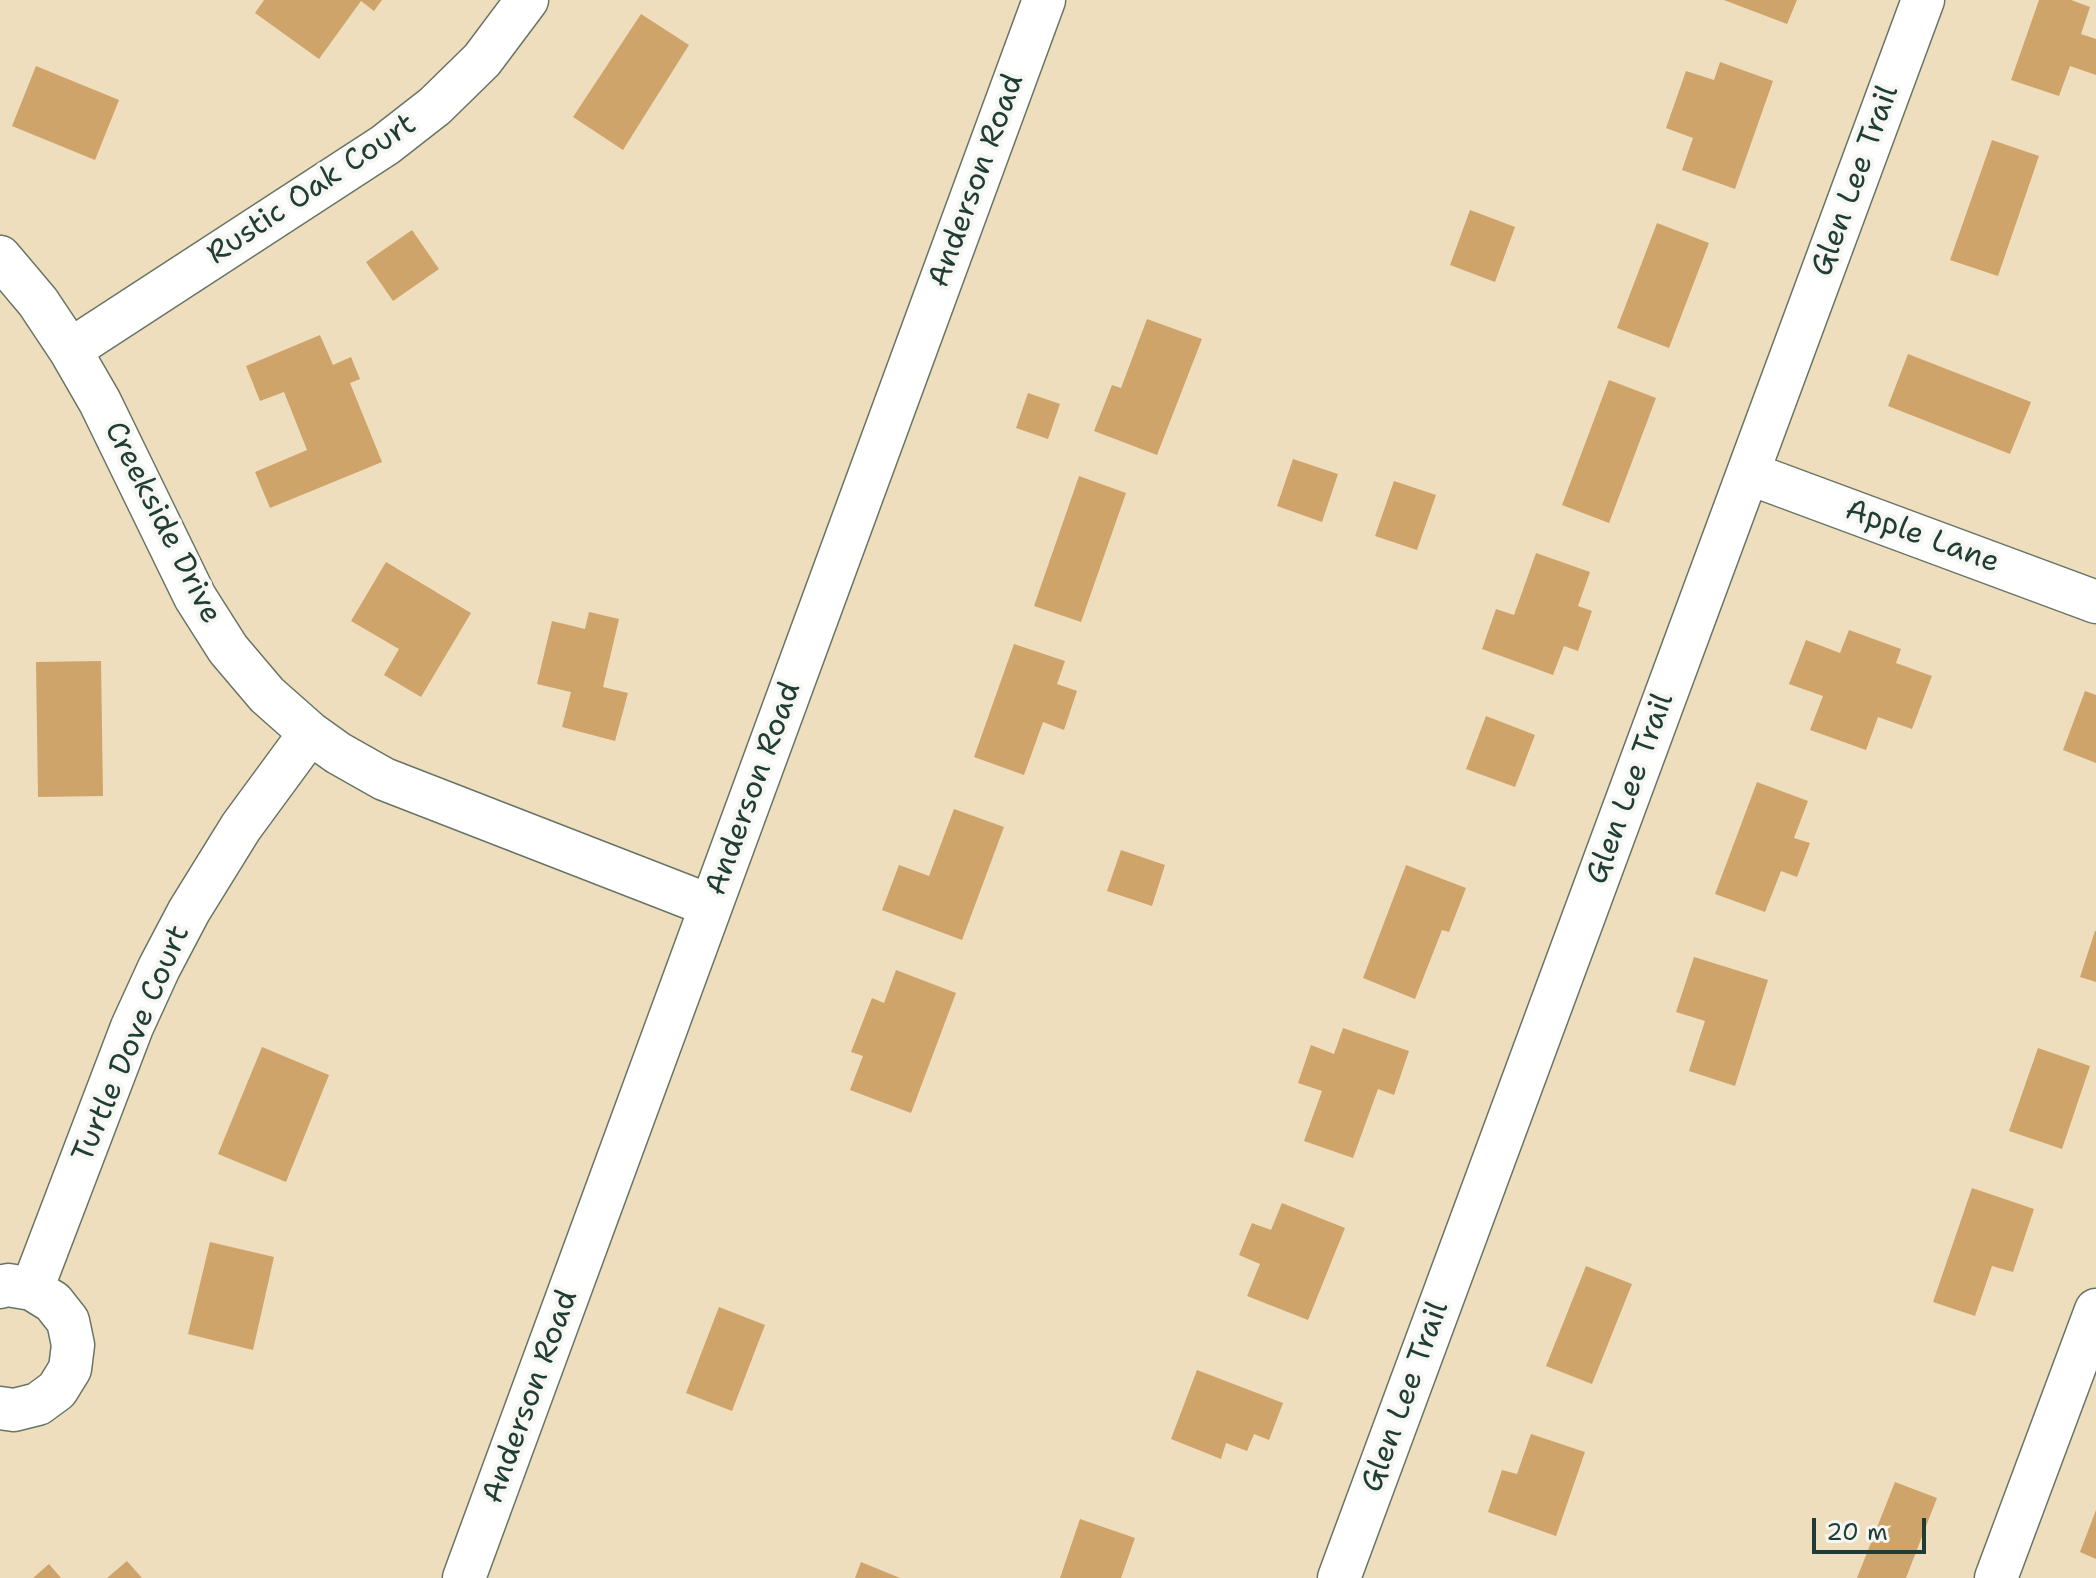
<!DOCTYPE html>
<html>
<head>
<meta charset="utf-8">
<style>
	body { margin:0 }
	#map { position:relative; width:2096px; height:1578px; overflow:hidden; background:#eedebe; font-family:"Shantell Sans",sans-serif }
	canvas { display:block }
	.scale { position:absolute; left:1812px; top:1518px; width:114px; height:36px; box-sizing:border-box; border:4px solid #1f3d34; border-top:0; padding-left:10px; font-size:24px; line-height:28px; white-space:nowrap; color:#1f3d34; -webkit-text-stroke:6px #f6f6f2; paint-order:stroke }
</style>
</head>
<body>
<div id="map">
<canvas width="2096" height="1578"></canvas>
<div class="scale">20 m</div>
</div>
<script>
const ctx = document.querySelector('canvas').getContext('2d');
ctx.lineJoin = 'round';
function paint(path, color) { ctx.fillStyle = color; ctx.fill(path, 'evenodd'); }
const poly = rows => new Path2D(rows.map(r => 'M' + r).join(''));
function trace(path, color, width, dash) { ctx.strokeStyle = color; ctx.lineWidth = width; ctx.lineCap = dash ? 'butt' : 'round'; ctx.setLineDash(dash || []); ctx.stroke(path); }
function drawText(font, color, halo, rows, align = 'center') {
  ctx.font = font + ' "Shantell Sans",sans-serif'; ctx.lineWidth = 8; ctx.setLineDash([]); ctx.textBaseline = 'middle'; ctx.strokeStyle = halo; ctx.fillStyle = color; for (const [text, x, y, turn = 0] of rows) {
    ctx.save(); ctx.translate(x, y); ctx.rotate((+turn || 0) * Math.PI / 180); ctx.textAlign = isNaN(turn) ? turn : align; if (halo) ctx.strokeText(text, 0, 0); ctx.fillText(text, 0, 0); ctx.restore();
  }
}
paint(poly([
	[264,0,382,0,374,11,361,1,319,59,255,13],
	[1724,0,1797,0,1787,24],
	[2039,0,2071,0,2090,7,2081,34,2096,39,2096,75,2070,66,2059,96,2011,80],
	[641,14,689,45,623,150,573,117],
	[1720,62,1773,81,1735,189,1682,170,1693,138,1666,128,1686,71,1714,80],
	[36,66,119,100,95,160,12,126],
	[1992,140,2039,156,1998,276,1950,260],
	[1470,210,1515,227,1495,282,1450,265],
	[1657,223,1709,243,1669,348,1617,328],
	[412,230,439,269,393,301,366,262],
	[1147,319,1202,339,1157,455,1094,431,1112,385,1121,388],
	[320,335,333,365,351,357,360,379,350,383,382,462,270,508,255,472,307,450,284,392,260,401,246,366],
	[1908,354,2031,402,2010,454,1888,406],
	[1609,380,1656,398,1609,523,1562,505],
	[1028,393,1060,404,1048,439,1016,428],
	[1293,459,1338,474,1322,522,1277,506],
	[1079,476,1126,493,1081,622,1034,606],
	[1394,481,1436,495,1417,550,1375,536],
	[1536,553,1590,572,1578,606,1592,611,1578,651,1564,646,1553,675,1482,649,1496,609,1514,615],
	[386,562,471,613,421,697,384,675,399,649,351,621],
	[589,612,619,619,603,687,628,693,615,741,562,727,571,692,537,684,552,621,585,629],
	[1849,630,1901,649,1896,663,1932,676,1912,729,1878,717,1866,750,1810,730,1823,696,1789,684,1806,640,1840,653],
	[1014,644,1065,661,1057,684,1077,691,1064,730,1043,722,1024,775,974,757],
	[101,661,103,796,38,797,36,662],
	[2085,691,2096,695,2096,763,2063,750],
	[1486,716,1535,735,1515,787,1466,769],
	[1757,782,1808,801,1794,838,1810,843,1797,877,1781,871,1765,912,1715,894],
	[954,809,1004,827,962,940,882,910,899,865,929,876],
	[1121,850,1165,865,1152,906,1107,891],
	[1406,865,1466,888,1449,932,1442,930,1415,999,1363,978],
	[2095,931,2096,931,2096,982,2080,977],
	[1694,957,1768,980,1735,1086,1689,1071,1705,1021,1676,1012],
	[896,970,956,993,911,1113,850,1090,863,1056,851,1052,872,998,884,1003],
	[1343,1028,1409,1051,1394,1095,1378,1089,1353,1158,1304,1141,1322,1091,1298,1083,1311,1045,1334,1054],
	[262,1047,329,1075,286,1182,218,1154],
	[2038,1048,2090,1066,2062,1149,2009,1131],
	[1972,1188,2034,1209,2013,1272,1992,1266,1975,1316,1933,1302],
	[1282,1203,1345,1228,1308,1320,1247,1296,1260,1264,1239,1255,1252,1223,1271,1230],
	[210,1242,274,1257,253,1350,188,1334],
	[1586,1266,1632,1284,1592,1384,1546,1366],
	[719,1307,765,1325,732,1411,686,1393],
	[1197,1370,1283,1403,1269,1440,1254,1434,1247,1451,1226,1443,1221,1459,1171,1439],
	[1531,1434,1585,1452,1556,1536,1488,1512,1502,1470,1517,1474],
	[1895,1482,1937,1498,1906,1578,1857,1578],
	[2096,1510,2096,1559,2080,1552],
	[1080,1519,1135,1538,1121,1578,1060,1578],
	[127,1561,142,1578,107,1578],
	[861,1562,900,1578,855,1578],
	[49,1564,61,1578,33,1578]
]), '#cea46a');
const minor = poly([
	[0,257,38,302,70,350,100,402,195,597,228,649,267,695,310,733,338,753,384,779,711,906],
	[70,350,385,145,435,106,482,60,527,0],
	[1748,473,2096,602],
	[0,1287,8,1285,32,1289,53,1302,68,1321,73,1345,70,1369,57,1390,38,1404,14,1410,0,1408],
	[32,1289,132,1027,159,968,189,911,241,827,310,733],
	[464,1578,1044,0],
	[1339,1578,1923,0],
	[1996,1578,2096,1310]
]);
trace(minor, '#677564', 45);
trace(minor, '#fff', 42);
drawText('30px', '#1f3d34', '#f6f6f2', [
	["Anderson Road",977,181,-70],
	["Glen Lee Trail",1856,181,-70],
	["Rustic Oak Court",312,190,-34],
	["Creekside Drive",162,523,63],
	["Apple Lane",1922,537,20],
	["Anderson Road",754,789,-70],
	["Glen Lee Trail",1631,789,-70],
	["Turtle Dove Court",132,1044,-67],
	["Anderson Road",531,1397,-70],
	["Glen Lee Trail",1406,1397,-70]
]);
</script>
</body>
</html>
